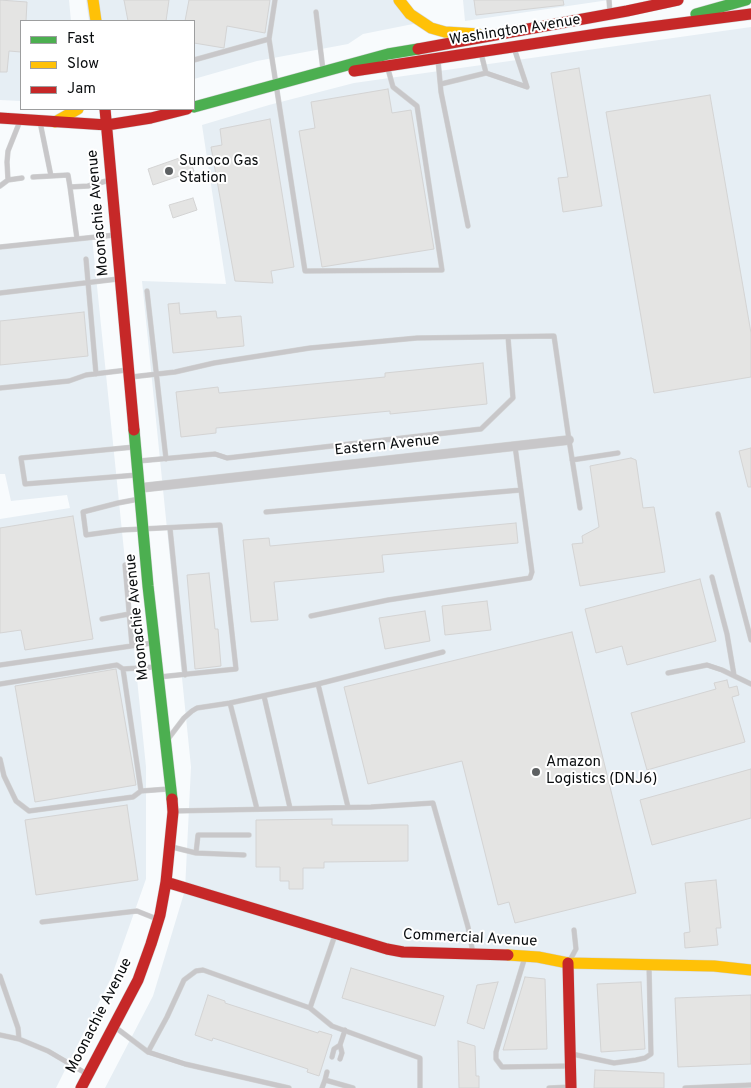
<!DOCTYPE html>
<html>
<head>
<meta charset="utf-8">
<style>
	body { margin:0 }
	#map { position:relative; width:751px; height:1088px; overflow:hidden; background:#f8fbfd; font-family:Overpass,sans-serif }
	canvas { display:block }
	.legend { position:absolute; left:20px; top:20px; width:175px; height:90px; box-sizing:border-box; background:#fff; border:1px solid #9d9e9f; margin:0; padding:6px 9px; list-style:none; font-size:15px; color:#090c0e }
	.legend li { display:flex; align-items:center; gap:10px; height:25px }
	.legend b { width:25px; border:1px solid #9d9e9f }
</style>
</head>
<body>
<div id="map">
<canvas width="751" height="1088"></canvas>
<ul class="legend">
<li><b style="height:6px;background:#4caf50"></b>Fast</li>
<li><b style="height:6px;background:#ffc107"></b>Slow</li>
<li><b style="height:6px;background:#c62828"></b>Jam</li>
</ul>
</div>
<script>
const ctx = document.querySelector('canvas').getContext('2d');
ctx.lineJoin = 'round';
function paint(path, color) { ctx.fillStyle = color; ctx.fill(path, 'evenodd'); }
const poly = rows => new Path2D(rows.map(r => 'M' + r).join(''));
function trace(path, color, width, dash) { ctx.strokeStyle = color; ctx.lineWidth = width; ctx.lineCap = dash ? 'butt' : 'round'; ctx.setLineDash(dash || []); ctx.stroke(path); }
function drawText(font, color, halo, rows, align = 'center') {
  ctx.font = font + ' Overpass,sans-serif'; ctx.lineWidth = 4; ctx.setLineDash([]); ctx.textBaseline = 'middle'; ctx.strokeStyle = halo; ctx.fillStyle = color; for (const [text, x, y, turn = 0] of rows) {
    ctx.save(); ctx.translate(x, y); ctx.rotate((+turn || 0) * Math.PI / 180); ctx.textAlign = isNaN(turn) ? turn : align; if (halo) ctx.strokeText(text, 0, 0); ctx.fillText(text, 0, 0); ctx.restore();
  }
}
paint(poly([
	[0,0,69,0,71,21,21,21,21,101,0,100],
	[86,0,401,0,428,21,363,34,348,44,257,61,194,79,194,21,89,21],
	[463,0,609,0,465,21],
	[751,27,751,1088,105,1088,153,996,185,890,191,767,142,281,226,284,202,125,269,105,354,83],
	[92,237,146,767,146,879,111,978,56,1088,0,1088,0,519,70,508,67,495,11,501,5,474,0,474,0,246]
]), '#e6eef4');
const building = poly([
	[0,0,27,2,26,21,21,21,21,52,9,51,7,72,0,72,0,0],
	[124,0,169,0,166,21,128,21,124,0],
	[189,0,270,0,265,33,227,26,224,48,194,43,194,21,185,21,189,0],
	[474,0,563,0,564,5,476,15,474,0],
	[579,68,602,206,563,212,558,178,568,177,551,73,579,68],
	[388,89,392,113,411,110,434,249,322,267,299,131,315,128,311,102,388,89],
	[710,95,751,333,751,377,654,393,606,112,710,95],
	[270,119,294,267,271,271,273,283,235,281,211,147,222,145,220,129,270,119],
	[188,155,194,171,153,185,148,169,188,155],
	[193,198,197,210,173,218,169,205,193,198],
	[179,303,180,314,216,311,217,318,241,316,244,346,173,353,168,304,179,303],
	[84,312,88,356,0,365,0,321,84,312],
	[483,363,487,404,390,414,390,411,216,428,216,433,181,437,176,392,218,387,219,393,385,377,385,373,483,363],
	[751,448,751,487,748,487,739,451,751,448],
	[631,458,636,460,643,508,654,507,665,572,580,586,572,544,583,543,582,536,599,527,590,466,631,458],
	[73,516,93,639,25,650,21,630,0,633,0,528,73,516],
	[516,523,518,543,382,555,384,572,274,582,278,620,251,622,243,540,269,538,270,546,516,523],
	[209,573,215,629,218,629,221,666,195,669,187,575,209,573],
	[700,579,716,641,627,665,622,646,596,653,585,609,700,579],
	[487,601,491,630,445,635,442,606,487,601],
	[425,611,430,641,385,649,379,618,425,611],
	[572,632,636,893,515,923,509,902,498,905,462,761,368,784,344,687,572,632],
	[116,669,136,785,35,802,15,686,116,669],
	[727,680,729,688,737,686,739,695,732,697,745,742,647,770,631,713,716,689,714,683,727,680],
	[751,769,751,818,652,845,640,800,751,769],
	[127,805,138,880,36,895,25,820,127,805],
	[332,819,332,825,408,825,408,861,324,862,324,868,303,868,303,889,289,889,289,881,280,881,280,867,256,867,256,820,332,819],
	[716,880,721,928,716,928,718,945,685,948,684,933,690,932,685,883,716,880],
	[351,968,444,996,435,1026,342,998,351,968],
	[525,977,545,979,547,1049,503,1050,525,977],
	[498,982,484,1029,467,1023,477,985,498,982],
	[641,982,645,1049,601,1052,597,984,641,982],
	[208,995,225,1001,225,1003,318,1033,319,1031,332,1035,319,1076,307,1072,308,1069,213,1038,212,1041,195,1035,208,995],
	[751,995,751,1064,678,1067,675,998,751,995],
	[458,1041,475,1046,476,1076,479,1076,479,1088,459,1088,458,1041],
	[595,1070,664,1073,664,1088,594,1088,595,1070]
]);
paint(building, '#e4e4e3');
trace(building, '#d4d4d4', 1);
const lane = poly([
	[275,0,269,39,305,271,442,270,417,106,393,87,388,69],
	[609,0,610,13],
	[316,12,323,70],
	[514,48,527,87],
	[194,60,269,39],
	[438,60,441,92,468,226],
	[486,73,527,87],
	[441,84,486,73,481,53],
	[40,122,51,176,68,175,70,187,88,186,110,180],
	[33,177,51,176],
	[8,180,7,162,8,151,20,121],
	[0,186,8,180,22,178],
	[70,187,77,239],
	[0,247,115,235],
	[86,259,96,374],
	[147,291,166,459],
	[0,293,118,279],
	[131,377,175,372,214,363,310,348,417,338,554,336,569,440,580,508],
	[0,388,69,381,86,375,127,370],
	[134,447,21,458,25,484,137,475],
	[572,460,618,453],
	[139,461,215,454,227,458,481,429,513,398,508,337],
	[139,499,118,503,83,512,86,535,122,530,220,525,236,669,159,677],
	[266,512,521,490],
	[718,514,751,640],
	[170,528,185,675],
	[125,565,132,646],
	[712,577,727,634,734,675],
	[311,616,388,600,530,578,532,572,515,446],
	[102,619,129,614],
	[0,665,152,643],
	[123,669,141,791],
	[668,673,707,665,722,670,751,684],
	[0,684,117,665,123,669,154,667],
	[318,684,443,652],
	[264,696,290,808],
	[168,739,184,718,192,711,197,708,230,703],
	[0,759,4,776,16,801,29,811,133,797,141,791,168,789],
	[257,809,230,703,318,684,348,807],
	[175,811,371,807,433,803,468,927,473,953],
	[172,847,196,853,244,855],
	[196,853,198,835,249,835],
	[42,922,137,911,157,919],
	[525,957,496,1052,496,1059,502,1067,568,1066],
	[570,960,576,949,574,930],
	[0,976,18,1028,19,1039,48,1051,87,1074],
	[310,1008,332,1026,420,1058,420,1088],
	[115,1027,148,1052,167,1017,184,980,196,971,203,970,310,1008,335,935],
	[0,1035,19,1039],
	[340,1045,345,1030],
	[148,1052,185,1064,289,1088],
	[572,1054,614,1063,636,1060,645,1058,651,1054,649,966],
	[332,1057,334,1049,340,1045,342,1053,340,1059],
	[325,1080,327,1072],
	[322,1088,325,1080,353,1088],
	[549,1088,570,1087],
	[685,1088,751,1085]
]);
const street = poly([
	[140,488,569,440]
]);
const fast = poly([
	[696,14,746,0],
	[194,107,388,54,418,49],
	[134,430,148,586,172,799]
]);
const slow = poly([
	[93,0,96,21],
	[399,0,410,14,431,28,445,32,478,34],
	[55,122,78,109],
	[508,955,538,957,568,963,714,966,751,970]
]);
const jam = poly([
	[418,49,627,11,678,0],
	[354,71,604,33,751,14],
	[105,109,134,430],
	[0,118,107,125,151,118,187,109],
	[166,882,387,949,403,952,508,955],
	[568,963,571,1088],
	[81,1088,138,980,151,944,160,915,166,882,173,812,172,799]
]);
trace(lane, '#d3d5d6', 5.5);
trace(street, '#d3d5d6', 10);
trace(fast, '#d3d5d6', 12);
trace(slow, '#d3d5d6', 12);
trace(jam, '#d3d5d6', 12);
trace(lane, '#c8c7c9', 4.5);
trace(street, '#c8c7c9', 9);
trace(fast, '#4caf50', 11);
trace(slow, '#ffc107', 11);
trace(jam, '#c62828', 11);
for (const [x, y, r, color] of [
	[169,171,5,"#5d6062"],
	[536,772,5,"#5d6062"]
]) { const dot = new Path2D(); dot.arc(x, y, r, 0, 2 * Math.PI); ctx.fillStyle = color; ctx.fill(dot); trace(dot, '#fff', 2); }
drawText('15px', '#090c0e', '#fff', [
	["Washington Avenue",515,31,-9],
	["Moonachie Avenue",99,213,-95],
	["Eastern Avenue",387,446,-6],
	["Moonachie Avenue",138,617,-96],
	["Commercial Avenue",470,939,3],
	["Moonachie Avenue",100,1016,-63]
]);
drawText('15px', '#090c0e', '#fff', [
	["Sunoco Gas",179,162],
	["Station",179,179],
	["Amazon",546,763],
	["Logistics (DNJ6)",546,780]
], 'left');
</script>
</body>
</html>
